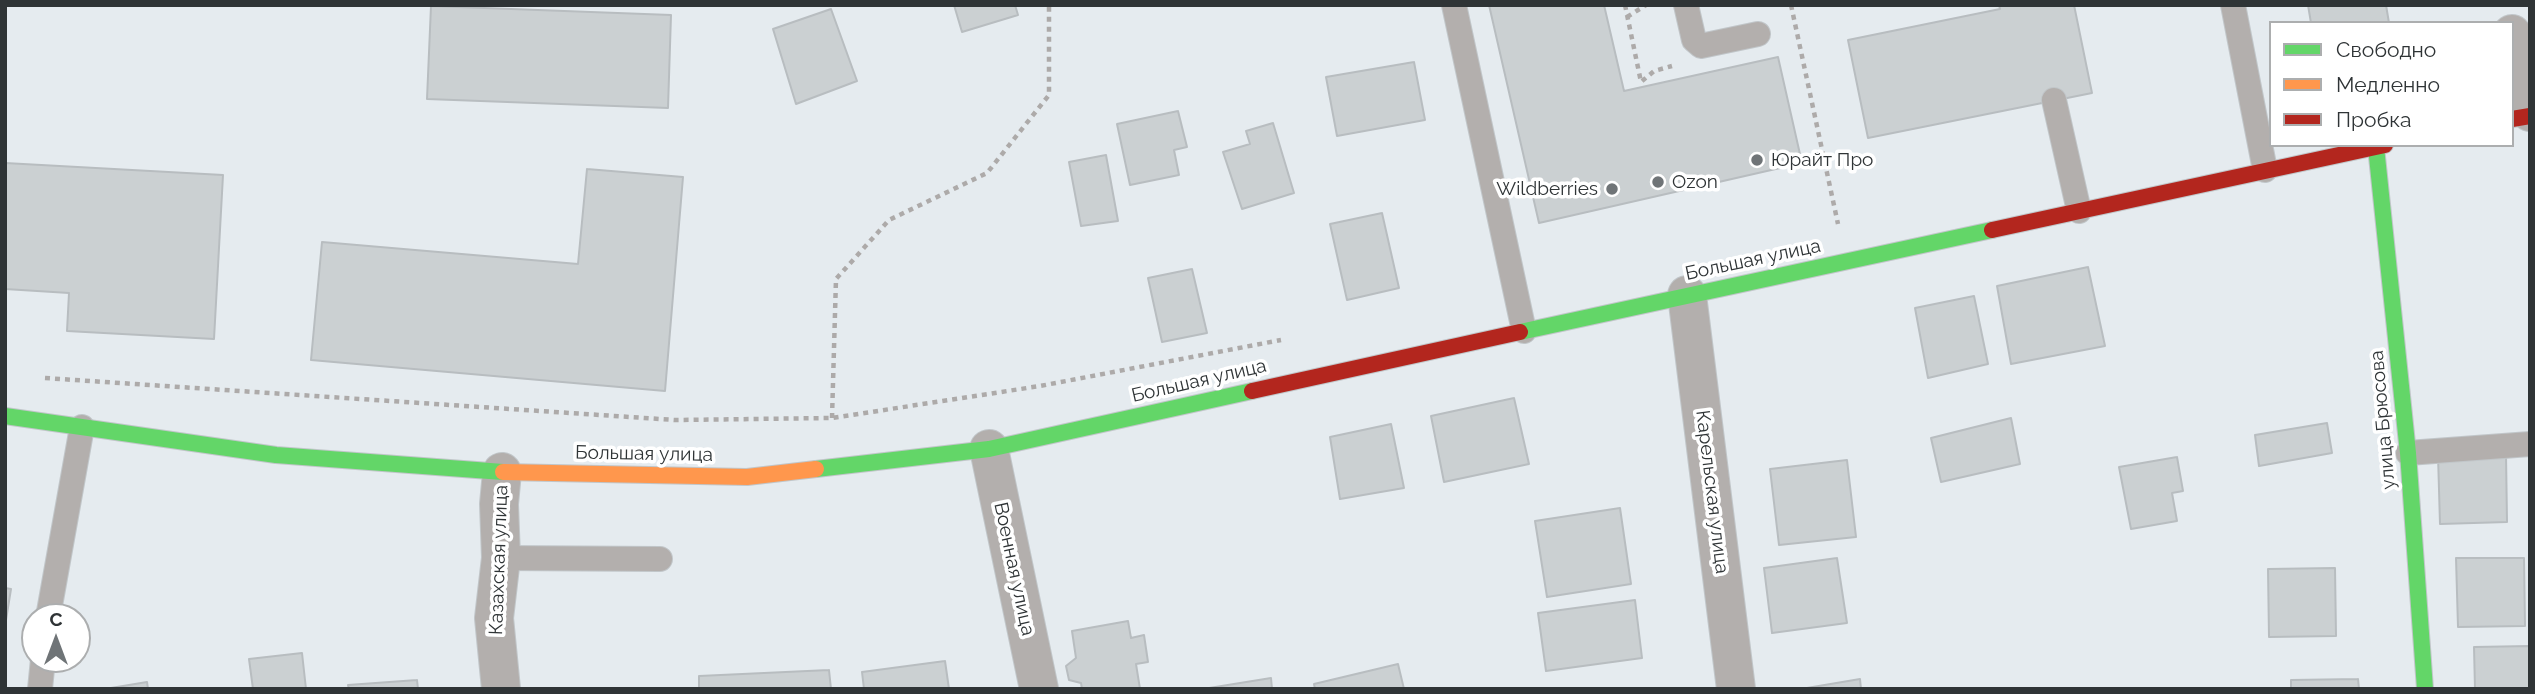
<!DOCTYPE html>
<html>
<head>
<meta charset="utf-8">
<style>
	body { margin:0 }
	#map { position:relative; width:2535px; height:694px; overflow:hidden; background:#e5ebef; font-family:Raleway,sans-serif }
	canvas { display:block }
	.frame { position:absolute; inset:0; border:7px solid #2f3436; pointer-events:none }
	.legend { position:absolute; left:2269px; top:21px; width:245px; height:126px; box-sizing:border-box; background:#fff; border:2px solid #acaeaf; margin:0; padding:9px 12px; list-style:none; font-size:21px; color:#2f3436 }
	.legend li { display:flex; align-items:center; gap:14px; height:35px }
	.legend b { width:35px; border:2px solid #acaeaf }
	.north { position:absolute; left:21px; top:603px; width:70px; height:70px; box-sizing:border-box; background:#fff; border:2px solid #acaeaf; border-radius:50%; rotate:0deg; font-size:19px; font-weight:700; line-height:28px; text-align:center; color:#2f3436 }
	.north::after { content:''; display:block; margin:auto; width:24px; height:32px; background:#6f7477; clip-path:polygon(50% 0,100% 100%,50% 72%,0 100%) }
</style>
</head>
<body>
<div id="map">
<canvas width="2535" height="694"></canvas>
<div class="frame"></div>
<ul class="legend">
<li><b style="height:9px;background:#63d668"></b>Свободно</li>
<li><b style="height:9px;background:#ff974d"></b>Медленно</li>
<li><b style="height:9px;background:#b3261e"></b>Пробка</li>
</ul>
<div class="north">С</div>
</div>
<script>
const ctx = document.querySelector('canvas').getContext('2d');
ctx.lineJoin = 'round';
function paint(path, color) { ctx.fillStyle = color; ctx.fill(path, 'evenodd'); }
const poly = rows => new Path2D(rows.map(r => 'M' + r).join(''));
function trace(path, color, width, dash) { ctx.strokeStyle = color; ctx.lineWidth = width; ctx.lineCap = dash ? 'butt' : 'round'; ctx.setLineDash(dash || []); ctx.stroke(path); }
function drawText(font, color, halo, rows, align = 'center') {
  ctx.font = font + ' Raleway,sans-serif'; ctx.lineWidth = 7; ctx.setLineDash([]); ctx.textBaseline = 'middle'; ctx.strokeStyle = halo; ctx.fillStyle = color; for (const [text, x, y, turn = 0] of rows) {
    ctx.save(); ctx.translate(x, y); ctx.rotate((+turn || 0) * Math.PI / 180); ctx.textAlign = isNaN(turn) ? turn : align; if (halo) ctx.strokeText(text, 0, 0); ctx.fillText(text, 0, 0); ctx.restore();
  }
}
const building = poly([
	[954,5,1015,5,1018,15,962,32,954,5],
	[1489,5,1604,5,1624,91,1778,57,1802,163,1539,223,1489,5],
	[1999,5,2074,5,2092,93,1868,138,1848,40,2000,9,1999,5],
	[2308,5,2386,5,2389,23,2311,23,2308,5],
	[431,6,671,15,668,108,427,99,431,6],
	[831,9,857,81,796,104,773,29,831,9],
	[1414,62,1425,120,1337,136,1326,77,1414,62],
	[1178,111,1187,147,1174,150,1179,175,1130,185,1117,124,1178,111],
	[1273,123,1294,193,1242,209,1223,152,1250,144,1246,131,1273,123],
	[1106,155,1118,221,1081,226,1069,162,1106,155],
	[5,163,223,175,214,339,67,331,69,293,5,289,5,163],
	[587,169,683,177,665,391,311,360,322,242,578,264,587,169],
	[1382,213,1399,288,1347,300,1330,224,1382,213],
	[2088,267,2105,346,2011,364,1997,286,2088,267],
	[1192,269,1207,333,1162,342,1148,278,1192,269],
	[1974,296,1988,364,1928,378,1915,308,1974,296],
	[1514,398,1529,464,1444,482,1431,416,1514,398],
	[2011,418,2020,464,1941,482,1931,438,2011,418],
	[2327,423,2332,453,2259,466,2255,435,2327,423],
	[1391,424,1404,488,1340,499,1330,437,1391,424],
	[2506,454,2507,522,2440,524,2438,455,2506,454],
	[2177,457,2183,491,2172,493,2177,521,2131,529,2119,467,2177,457],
	[1847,460,1856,537,1779,545,1770,469,1847,460],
	[1620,508,1631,584,1547,597,1535,521,1620,508],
	[1837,558,1847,623,1772,633,1764,568,1837,558],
	[2456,558,2524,558,2525,626,2458,627,2456,558],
	[2335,568,2336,636,2269,637,2268,569,2335,568],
	[5,588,11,589,6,620,5,619,5,588],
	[1635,600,1642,658,1546,671,1538,613,1635,600],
	[1128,621,1131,638,1144,635,1148,662,1136,664,1140,689,1082,689,1081,683,1069,680,1066,666,1076,658,1072,631,1128,621],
	[2530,646,2530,689,2475,689,2474,647,2530,646],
	[302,653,306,689,253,689,249,659,302,653],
	[945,661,949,689,864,689,862,672,945,661],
	[1398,664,1404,689,1315,689,1314,684,1398,664],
	[829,670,831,689,699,689,699,676,829,670],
	[1271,678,1272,689,1203,689,1271,678],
	[1860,679,1861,689,1801,689,1860,679],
	[2358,679,2359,689,2291,689,2291,680,2358,679],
	[417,680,418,689,349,689,348,685,417,680],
	[147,682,148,689,112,689,111,688,147,682]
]);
paint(building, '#cbd0d2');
trace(building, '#b8bdc0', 2);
const lane = poly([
	[1454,5,1524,331],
	[1686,5,1694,40,1701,46,1758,34],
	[2233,5,2265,170],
	[2054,100,2079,211],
	[2408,453,2530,444],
	[501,558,660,559],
	[48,617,82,427],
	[40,689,43,659]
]);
const street = poly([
	[2512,34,2530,112],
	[1687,295,1736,689],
	[989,449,1039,689],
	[501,689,494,618,501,558,499,504,502,472]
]);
const fast = poly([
	[2376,147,2408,453,2425,689],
	[1520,332,1992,230],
	[5,416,276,455,503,472],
	[816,469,989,449,1252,391]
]);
const slow = poly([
	[503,472,747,477,816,469]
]);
const jam = poly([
	[2512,119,2530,116],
	[1992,230,2385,145],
	[1252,391,1520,332]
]);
trace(lane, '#c1c6c9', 26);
trace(street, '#c1c6c9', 40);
trace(fast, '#c1c6c9', 18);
trace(slow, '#c1c6c9', 18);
trace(jam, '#c1c6c9', 18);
trace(poly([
	[1625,5,1641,82,1654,71,1672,66],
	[1791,5,1838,224],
	[1627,17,1646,5],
	[45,378,675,420,832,418,1040,386,1281,340],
	[832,418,836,279,889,220,987,173,1049,95,1049,5]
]), '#adaaa9', 4.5, [5, 5]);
trace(lane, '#b3afad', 24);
trace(street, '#b3afad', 38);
trace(fast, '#63d668', 16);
trace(slow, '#ff974d', 16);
trace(jam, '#b3261e', 16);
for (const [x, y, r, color] of [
	[1757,160,7,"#6f7477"],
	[1658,182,7,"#6f7477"],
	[1612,189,7,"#6f7477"]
]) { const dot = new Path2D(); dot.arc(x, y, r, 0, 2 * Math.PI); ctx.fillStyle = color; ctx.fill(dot); trace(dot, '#fff', 2.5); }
drawText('19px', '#2f3436', '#fff', [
	["Юрайт Про",1771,160],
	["Ozon",1672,182],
	["Wildberries",1598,189,"right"]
], 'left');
drawText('19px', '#2f3436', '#fff', [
	["Большая улица",1753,260,-12],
	["Большая улица",1199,381,-13],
	["улица Брюсова",2383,420,-95],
	["Большая улица",644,454,1],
	["Карельская улица",1712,492,83],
	["Казахская улица",499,560,-88],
	["Военная улица",1014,569,78]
]);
</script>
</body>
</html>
